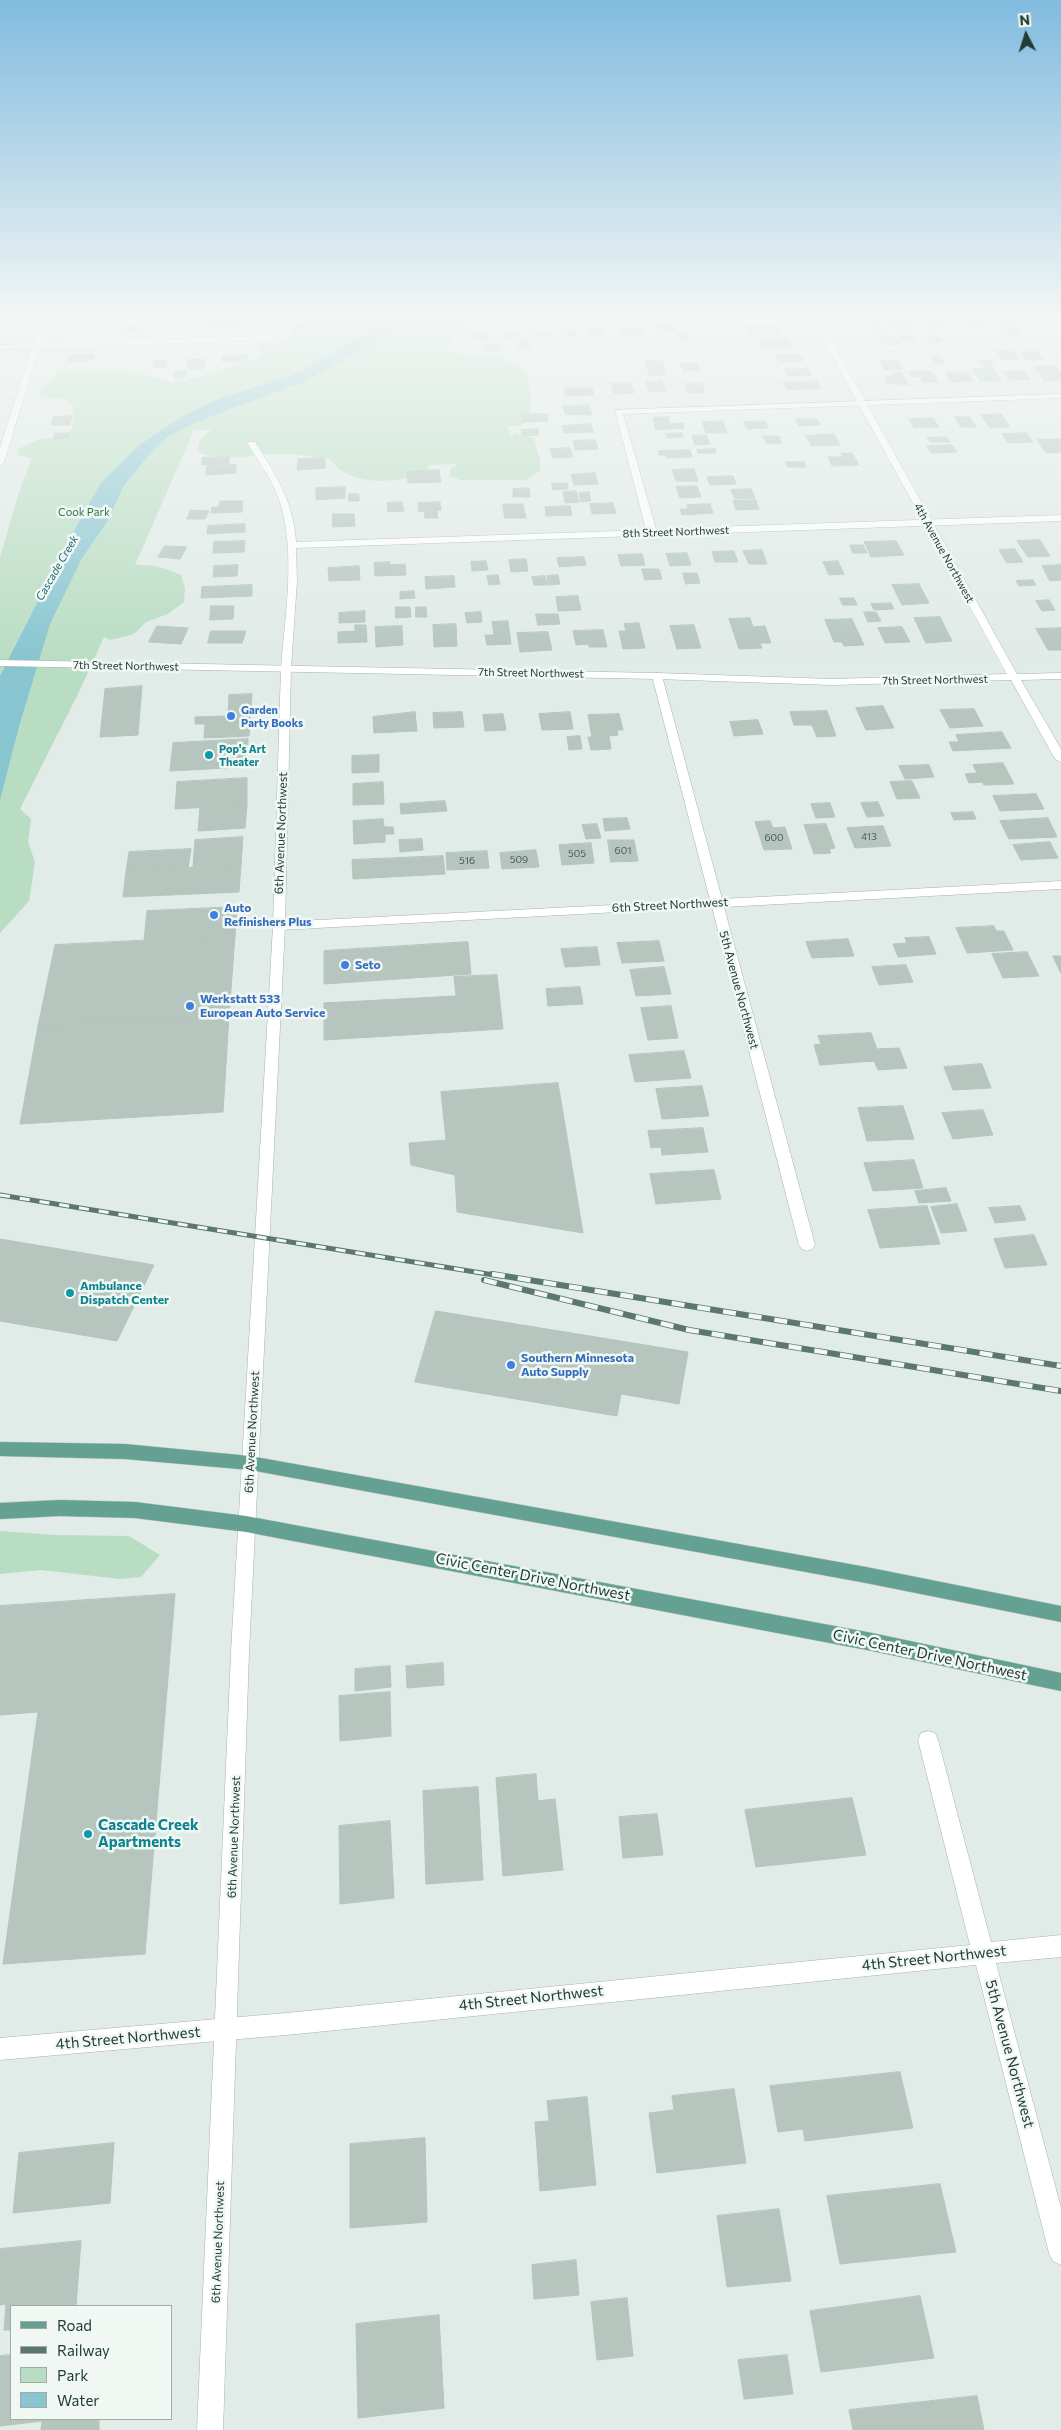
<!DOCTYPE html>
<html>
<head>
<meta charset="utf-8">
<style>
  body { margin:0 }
  #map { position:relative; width:1061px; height:2430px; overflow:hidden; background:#e1ebe7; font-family:Commissioner,sans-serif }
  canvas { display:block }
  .legend { position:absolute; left:10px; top:2305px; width:162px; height:115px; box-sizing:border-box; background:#f1f8f4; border:1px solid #9eada8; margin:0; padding:6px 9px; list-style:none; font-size:15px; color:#213c35 }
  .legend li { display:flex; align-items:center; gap:10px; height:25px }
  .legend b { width:25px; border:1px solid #9eada8 }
  .north { position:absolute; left:1001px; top:10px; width:50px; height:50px; -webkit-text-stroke:4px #f1f8f4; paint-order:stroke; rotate:355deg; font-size:14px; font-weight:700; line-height:20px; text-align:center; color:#213c35 }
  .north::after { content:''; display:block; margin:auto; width:18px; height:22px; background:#213c35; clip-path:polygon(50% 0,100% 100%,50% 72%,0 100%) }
</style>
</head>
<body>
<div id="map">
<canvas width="1061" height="2430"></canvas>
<ul class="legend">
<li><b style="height:6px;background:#65a192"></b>Road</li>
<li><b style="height:6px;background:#5b7770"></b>Railway</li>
<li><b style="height:14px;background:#b9ddc3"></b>Park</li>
<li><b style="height:14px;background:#88c5d1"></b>Water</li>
</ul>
<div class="north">N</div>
</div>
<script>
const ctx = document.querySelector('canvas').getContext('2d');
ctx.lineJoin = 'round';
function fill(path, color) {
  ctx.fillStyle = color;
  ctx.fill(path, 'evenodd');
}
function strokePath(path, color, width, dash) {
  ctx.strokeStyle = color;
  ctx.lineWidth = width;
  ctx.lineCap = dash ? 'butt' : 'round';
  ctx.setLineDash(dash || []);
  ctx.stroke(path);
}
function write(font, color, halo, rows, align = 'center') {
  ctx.font = font + ' Commissioner,sans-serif';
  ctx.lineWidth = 5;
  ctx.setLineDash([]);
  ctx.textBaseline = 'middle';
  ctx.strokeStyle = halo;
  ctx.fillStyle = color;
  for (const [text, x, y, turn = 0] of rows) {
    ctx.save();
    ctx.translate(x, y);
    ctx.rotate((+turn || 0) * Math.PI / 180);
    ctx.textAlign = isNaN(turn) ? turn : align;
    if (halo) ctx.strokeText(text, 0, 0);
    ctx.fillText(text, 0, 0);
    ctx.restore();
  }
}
const green = new Path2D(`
  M328 318H476L460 330 447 350 457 353 497 356 525 370C531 386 532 400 530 417L521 426H508L510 437 516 433 534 438 540 460V471L527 480H461L449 476 451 468 459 464 428 465 429 470C401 484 348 488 330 459 312 456 294 454 276 454 249 455 225 462 199 453 197 440 202 436 212 430H194L135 565C152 564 165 568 181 575L185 588 184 602 168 614 146 622 134 634 110 640 104 637 79 692 20 809 31 819 28 842 35 862 29 901 0 933V557L19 492 32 458 17 455 18 449 37 440 61 436 72 430C74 419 76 408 68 399H52L38 394 59 371H120L147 375 172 383 207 375 260 357V345L280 344 292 334V323L320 321Z
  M0 1531 55 1535 129 1536 160 1555 141 1577 120 1579 41 1570 0 1574Z`);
const water = new Path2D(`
  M392 318H419L307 380 194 423 169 436 154 449 124 485 107 522 82 558 50 624 20 723 0 800V676L67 544 100 484 138 446 183 416 221 398 287 377 309 367Z`);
const building = new Path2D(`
  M861 318H879L886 329 873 330 869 323H864Z
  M896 318H909L914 326 893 327 888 320H898Z
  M959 318H982L987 325 965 326Z
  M990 318H1014L1019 324 995 325Z
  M239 319V325L206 326V322L213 320Z
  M921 319H941L947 326 926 327Z
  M676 323 678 330 659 331 657 324Z
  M124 325H140L139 332 123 333Z
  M776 325 780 333 748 334 744 326Z
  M644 327 646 335 622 336 620 328Z
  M1014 327 1020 335 1005 336 999 328Z
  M604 328 607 336H591L588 329Z
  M560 329H575L577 336H562Z
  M530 330H551L553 336 531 337Z
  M488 331 490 339 472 340 470 332Z
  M503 331H520L521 337 504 338Z
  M677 334H688L690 340H679Z
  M897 335H911L915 341H901Z
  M927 335H939L944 342H931Z
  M894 336 900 345H883L878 337Z
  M787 338 791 346 761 348 758 341Z
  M518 341H529L530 347 519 348Z
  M485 344H498L500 351H486Z
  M996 350H1011L1018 359 1003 360Z
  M1036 351 1043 359 1026 360 1020 352Z
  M94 354V359H87L86 361 67 362 68 355Z
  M799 354 803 361 780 362 776 355Z
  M247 355V361L222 362 223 356Z
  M940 356 945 364H936L931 357Z
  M188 359H205L204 368 187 369Z
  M154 360H167L166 367H153Z
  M662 360 666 375H649L645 361Z
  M879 360H898L904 369 885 370Z
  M979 360H990L994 366H984Z
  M697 363 700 370 683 371 680 364Z
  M1055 366 1061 374V380L1045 381 1034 367Z
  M992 368 1001 381H981L972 369Z
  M785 369H808L812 375 787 376Z
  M186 370 185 378H174L175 371Z
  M931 371 938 382 923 383 919 377H912L909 372Z
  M1024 371 1030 379 1010 380 1004 372Z
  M893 372H901L909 385 887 383 886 376 895 375Z
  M946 373H968L974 381 951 382Z
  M662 381 666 391 649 392 646 382Z
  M817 381 821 388 787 390 783 383Z
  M631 383 634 393 614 394 611 384Z
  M702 383 705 393H688L685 384Z
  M564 388H592L594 395 566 396Z
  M589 405 592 415 565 414 563 406Z
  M522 414H547L548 421 524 422Z
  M1001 414 1010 427 990 428 981 415Z
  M72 416 70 425H51L54 417Z
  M668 417 670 424 683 423 684 428 656 430 653 418Z
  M955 417H970L976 427H961Z
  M933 418 939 427 914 428 909 419Z
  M796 419H817L820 425 799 426Z
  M723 421 727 433H706L702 422Z
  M765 421 768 428 747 429 744 422Z
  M591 424 593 432 564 433 562 426Z
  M538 429 539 435 523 436 521 430Z
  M55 433H69L68 438 54 439Z
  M682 433 683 437 667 438 665 434Z
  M1026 433 1033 442 1008 443 1002 434Z
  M834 434 840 445 812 446 806 436Z
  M706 435 710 444 695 445 692 436Z
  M763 436H779L782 443 767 444Z
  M947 437 950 442H930L927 438Z
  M1037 439H1061V452L1046 453Z
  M595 440 598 449 575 450 573 441Z
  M952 445 957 452 932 453 927 446Z
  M570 448 573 457 553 458 550 449Z
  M715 449 716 453H698L697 450Z
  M690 450 692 457 666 458V455H659L658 451Z
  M841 453H852L859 465 832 466 828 457H843Z
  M229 457V464L202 465V458Z
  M325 458V468L297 470 298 459Z
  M786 462H804L806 467H788Z
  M236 465V473L206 475 207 466Z
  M694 469 698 481H676L672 470Z
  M439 470 441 482 408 483 407 472Z
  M595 473 598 484 574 485 571 475Z
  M733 476 736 484 710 485 707 477Z
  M552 483H567L568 489 553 490Z
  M697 486 701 497 680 498 676 487Z
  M345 487V498L316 500V488Z
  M529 488 530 497H513V489Z
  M751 489 755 498 735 499 731 490Z
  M576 491 579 502 565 503 563 492Z
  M589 492 591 501 581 502 579 493Z
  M349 494H359V501H349Z
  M756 500 759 509 736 510 733 501Z
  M220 501H243L242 512 211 513 212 507H219Z
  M402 502 404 511 388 512 387 503Z
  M440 502 441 510 437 511 438 518H425L424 511 419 512 418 503Z
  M613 503 616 513 592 514 590 504Z
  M503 504H523L526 518H505Z
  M710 504 713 513 682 515 680 509H688L687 505Z
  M570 506 572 515 546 516 545 507Z
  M191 510 209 511 205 519H187Z
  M333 514H354L355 526 333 527Z
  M245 524V532L207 534 208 526Z
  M1040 540 1050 556 1028 557 1017 541Z
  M245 541 244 552 213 553 214 542Z
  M896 541 904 555 871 557 864 542Z
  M850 545H863L867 553H853Z
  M165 546 187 547 180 559 158 557Z
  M1015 549 1023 562 1007 563 999 550Z
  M762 550 767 564H749L743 551Z
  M734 551 738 562H715L712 552Z
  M687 553 691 565 670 566 666 554Z
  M642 554 645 565 621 566 618 555Z
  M584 557 586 565 559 567 557 558Z
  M526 559 528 571 511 572 509 560Z
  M486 561 488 570 472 571 471 562Z
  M838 561 844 574 829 575 823 562Z
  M390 562V565L405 564 406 575 375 576 374 563Z
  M238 565 237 576 213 577 214 566Z
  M1061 565V570L1045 571 1042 566Z
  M359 566 360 580 329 581 328 568Z
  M642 569H659L662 579 645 580Z
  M1045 571H1061V580L1050 581Z
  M683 573H697L700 583 686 584Z
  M498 575 500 584 489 585 487 576Z
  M558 575 560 584 548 585 547 576Z
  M454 576 455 587 426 589 425 577Z
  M545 576 547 585H534L532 577Z
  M1033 580 1036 585 1019 586 1016 581Z
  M919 584 929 603 902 605 892 585Z
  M252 585V596L201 598 202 587Z
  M414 591 415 598 400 599V592Z
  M578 596 581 610 558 611 556 597Z
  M840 598H854L857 605H843Z
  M1049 600 1055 610 1042 611 1036 601Z
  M891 603 894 609 874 610 871 604Z
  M211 606H234L233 619 210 620Z
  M396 607H410L411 617 396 618Z
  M416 607H426L427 617H416Z
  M365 611V622L339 623V613Z
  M481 612 482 622 467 623 465 613Z
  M864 612H876L881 621 868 622Z
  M536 614H558L560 624 538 625Z
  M940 617 952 641 926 643 914 618Z
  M750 618 753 627 765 626 771 643H760L762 648 739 649 729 619Z
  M852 619 864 645 844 646 842 642H834L825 620Z
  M508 621 511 644 487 645 485 635H494L492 622Z
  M639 623 645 648 623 649 619 631H626L624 624Z
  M456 624 457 646 434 647 433 625Z
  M355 625H366L367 642 338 643V632L355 631Z
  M694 625 701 648 677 649 670 626Z
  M157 626 188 628 181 644 149 642Z
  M402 626 403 645 376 647 375 627Z
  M902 627 910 642 885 643 878 628Z
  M1061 628V650H1048L1036 629Z
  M603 630 607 647H589V644L576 645 573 631Z
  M211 631H246L242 643H208Z
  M548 632 552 650 520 652 517 633Z
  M142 686 138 735 100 737 105 689Z
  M252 694 249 736 204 738 205 724H195V717L228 716 229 695Z
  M883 706 894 728 866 730 856 708Z
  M974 709 983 726 950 728 940 710Z
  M827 711 836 736 817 737 812 725H794L790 712Z
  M415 712 417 731 374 733 373 717Z
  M462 712 464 727 434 728 433 713Z
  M570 712 573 729 542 730 539 714Z
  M503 714 506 730 485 731 483 715Z
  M619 714 623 730H617L618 735 609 736 611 749 591 750 588 737H592L588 715Z
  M758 720 763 734 734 736 730 722Z
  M1002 732 1011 748 953 751 949 742H959L956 735Z
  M580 736 582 749 569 750 567 737Z
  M248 739 247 767 170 771 173 743Z
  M379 755V772L352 773V756Z
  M1003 763 1014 784 984 785 982 782 969 783 965 774 977 773 973 765Z
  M929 765 934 777 905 779 899 766Z
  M247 778V805L175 809 177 782Z
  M912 781 920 798 897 799 890 782Z
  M383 782 384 804 353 805V784Z
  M1036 794 1044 809 1000 811 993 796Z
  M445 801 447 811 401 814 400 804Z
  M878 802 884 816 867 817 861 803Z
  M830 803 835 817 816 818 811 804Z
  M247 805 245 828 198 831 200 807Z
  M973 812 976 819 954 820 951 813Z
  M627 818 630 829 605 831 603 819Z
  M1048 818 1057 837 1009 839 1000 821Z
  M383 819 384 827H393L394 834H385V842L354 844 353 821Z
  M770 821 773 828 785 827 792 849 764 850 755 822Z
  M597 824 601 838 586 839 582 825Z
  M826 824 835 848 829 849 831 853 814 854 804 825Z
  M883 826 891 846 855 848 847 828Z
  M243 837 241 865 193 867 195 840Z
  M422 839 423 850 400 852 399 840Z
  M608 840H634L638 861 611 862Z
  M1050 842 1058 858 1021 860 1013 845Z
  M591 843 594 863 562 865 559 845Z
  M191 849 188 868 126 871 129 852Z
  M536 850 539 867 502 869 500 853Z
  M487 851 489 868 447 870 446 853Z
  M443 856 445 874 353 879 352 860Z
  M241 865 239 892 123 897 126 871Z
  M237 907 235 936 144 941 147 911Z
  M994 926 996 931H1004L1013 950 967 953 956 928Z
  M235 936 229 1016 38 1026 55 945Z
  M929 937 936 954 898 957 893 944 907 943 905 938Z
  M848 939 854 956 812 958 806 942Z
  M659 941 664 961 622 963 617 943Z
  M468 942 471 974 324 984V951Z
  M597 947 600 965 565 967 561 949Z
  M1027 952 1039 976 1003 978 992 954Z
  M1053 956H1061V973Z
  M906 965 913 982 879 985 872 967Z
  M664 967 671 994 636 996 630 970Z
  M497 975 503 1029 324 1040V1003L456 996 454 977Z
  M580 987 583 1004 548 1006 546 989Z
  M671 1006 678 1038 648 1040 641 1008Z
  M229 1016 223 1112 20 1124 38 1026Z
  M871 1033 877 1049 899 1048 907 1068 878 1070 874 1061 820 1065 814 1045 821 1044 818 1036Z
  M684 1051 691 1078 635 1082 629 1055Z
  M982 1064 991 1088 953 1090 944 1067Z
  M558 1083 583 1233 457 1212 455 1175 411 1165 409 1143 446 1140 441 1092Z
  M702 1086 709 1116 662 1119 656 1089Z
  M903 1106 914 1139 867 1141 858 1108Z
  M983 1110 993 1135 953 1139 942 1113Z
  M703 1128 708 1152 662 1155 661 1147 651 1148 648 1131Z
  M914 1160 923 1188 873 1191 864 1163Z
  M714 1170 721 1199 656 1204 650 1174Z
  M946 1188 951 1201 919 1203 915 1191Z
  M957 1204 967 1231 941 1233 931 1207Z
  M927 1206 940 1244 880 1248 868 1210Z
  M1020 1206 1026 1220 995 1223 989 1208Z
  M1034 1235 1047 1265 1005 1268 994 1239Z
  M0 1239 154 1265 117 1341 0 1321Z
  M436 1311 688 1352 679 1404 621 1394 617 1416 415 1382Z
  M175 1594 145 1954 3 1964 38 1712 0 1715V1606Z
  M443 1663 444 1685 407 1688 406 1666Z
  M390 1666 391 1687 355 1691V1669Z
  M390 1692 391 1736 340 1741 339 1696Z
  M536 1774 538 1801 555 1799 563 1870 503 1876 496 1778Z
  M478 1787 483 1880 426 1884 423 1791Z
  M852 1798 866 1855 756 1867 745 1810Z
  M657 1814 663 1855 623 1858 619 1817Z
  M390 1821 394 1898 340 1904 339 1826Z
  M900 2072 913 2128 805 2141 803 2129 778 2132 770 2086Z
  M734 2089 746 2163 657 2173 649 2113 674 2110 672 2096Z
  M587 2097 596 2185 540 2191 535 2122 549 2121 547 2101Z
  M425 2138 427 2222 350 2228V2144Z
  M114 2143 110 2203 13 2213 19 2153Z
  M940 2184 956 2252 840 2264 827 2196Z
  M779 2209 791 2281 727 2287 717 2216Z
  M81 2241 76 2306H11V2330H4L6 2304 0 2305V2249Z
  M576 2260 579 2295 534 2299 532 2265Z
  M920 2296 934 2358 821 2372 810 2311Z
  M627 2298 633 2356 597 2360 591 2302Z
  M439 2315 444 2408 358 2418 356 2324Z
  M11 2355V2419H99V2430H41L42 2421 0 2426V2356Z
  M787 2355 793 2394 744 2399 738 2360Z
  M977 2396 984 2430H853L849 2410Z`);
const minor = new Path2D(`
  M41 318H49L41 343 264 336 265 318H273L272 338 268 340 39 348 4 462 0 465V448L32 348 0 349V345L33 344Z
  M1061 394V398L623 414 656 529 1061 515V521L296 548 297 581 291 668 286 671 281 668C285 616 297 547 278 497 271 478 258 461 248 444L249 442H255C276 474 294 503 296 542L646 530 615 410Z
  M657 673 662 676 722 899 1061 881V889L724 907 815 1245 812 1249 807 1251 802 1249 799 1245 712 907 279 930 273 926 279 922 710 900 652 676Z
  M928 1731 935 1733 938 1740 991 1942 1061 1935V1957L996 1963 1061 2208V2265L1053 2261 1049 2253 976 1965 297 2034 0 2060V2038L297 2012 970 1945 918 1740 921 1733Z`);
const tertiary = new Path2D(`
  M286 665 291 668 285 926 249 1652 223 2430H197L231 1652 273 926 281 668Z`);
const secondary = new Path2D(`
  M811 318H819L1017 674 1061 673V679L1021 680 1061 749V762L1055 759 1011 680 832 685 657 679 0 666V660L657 673 832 679 1007 674Z`);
const primary = new Path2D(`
  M0 1442 125 1444 250 1456 866 1567 1061 1606V1622L866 1583 250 1470 125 1459 0 1456Z
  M60 1500 135 1502 246 1516 872 1633 1061 1673V1691L872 1651 246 1532 135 1518 60 1516 0 1519V1503Z`);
const railFar1 = new Path2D(`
  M0 1195 500 1276`);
const rail = new Path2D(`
  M492 1274 1061 1366
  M484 1280 689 1330 1061 1391`);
const markers = [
  [231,716,5,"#3f7fe0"],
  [209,755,5,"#0f9aa8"],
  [214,915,5,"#3f7fe0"],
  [345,965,5,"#3f7fe0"],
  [190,1006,5,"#3f7fe0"],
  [70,1293,5,"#0f9aa8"],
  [511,1365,5,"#3f7fe0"],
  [88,1834,5,"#0f9aa8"]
];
const numberNames = [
  ["413",869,837],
  ["600",774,838],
  ["601",623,851],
  ["505",577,854],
  ["509",519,860],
  ["516",467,861]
];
const farParknames = [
  ["Cook Park",84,512]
];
const farStreetnames = [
  ["8th Street Northwest",676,532,-2],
  ["4th Avenue Northwest",944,553,61],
  ["7th Street Northwest",126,666,1],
  ["7th Street Northwest",531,673,1],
  ["7th Street Northwest",935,680,-1]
];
const farWaternames = [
  ["Cascade Creek",57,568,-60]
];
const farShopnames = [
  ["Garden",241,710],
  ["Party Books",241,723]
];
const farCulturenames = [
  ["Pop's Art",219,749],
  ["Theater",219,762]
];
const streetNames = [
  ["6th Avenue Northwest",281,833,-88],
  ["6th Street Northwest",670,905,-3],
  ["5th Avenue Northwest",739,990,75],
  ["6th Avenue Northwest",252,1432,-87],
  ["6th Avenue Northwest",234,1837,-88],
  ["6th Avenue Northwest",218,2242,-88]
];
const shopNames = [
  ["Auto",224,908],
  ["Refinishers Plus",224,922],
  ["Seto",355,965],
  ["Werkstatt 533",200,999],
  ["European Auto Service",200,1013],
  ["Southern Minnesota",521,1358],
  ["Auto Supply",521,1372]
];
const cultureNames = [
  ["Ambulance",80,1286],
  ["Dispatch Center",80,1300]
];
const nearStreetnames = [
  ["Civic Center Drive Northwest",533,1577,11],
  ["Civic Center Drive Northwest",930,1655,12],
  ["4th Street Northwest",934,1958,-6],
  ["4th Street Northwest",531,1998,-6],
  ["4th Street Northwest",128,2038,-5],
  ["5th Avenue Northwest",1010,2054,75]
];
const nearCulturenames = [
  ["Cascade Creek",98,1825],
  ["Apartments",98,1842]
];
fill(green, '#b9ddc3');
fill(water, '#88c5d1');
fill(building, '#b6c6bf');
strokePath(building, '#b3c5bd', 1);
strokePath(minor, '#a4b3ae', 1);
strokePath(tertiary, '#a4b3ae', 1);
strokePath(secondary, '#9fb7af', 1);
strokePath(primary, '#c1c8c6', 1);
fill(minor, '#fff');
fill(tertiary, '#fff');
fill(secondary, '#fff');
fill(primary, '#65a192');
strokePath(railFar1, '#5b7770', 5);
strokePath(rail, '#5b7770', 6);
strokePath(railFar1, '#f1f8f4', 3, [10]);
strokePath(rail, '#f1f8f4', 4.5, [13]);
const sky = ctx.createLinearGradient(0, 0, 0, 659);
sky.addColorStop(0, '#81bbdf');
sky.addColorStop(0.48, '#f2f6f4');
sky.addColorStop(1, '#f2f6f400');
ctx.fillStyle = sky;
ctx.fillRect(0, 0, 1061, 659);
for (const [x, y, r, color] of markers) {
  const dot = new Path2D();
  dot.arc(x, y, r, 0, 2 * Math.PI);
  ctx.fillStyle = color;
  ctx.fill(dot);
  strokePath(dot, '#f1f8f4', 2);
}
write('10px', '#465e58', null, numberNames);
write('11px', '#2c7247', '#f1f8f4', farParknames);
write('11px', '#213c35', '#f1f8f4', farStreetnames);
write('italic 11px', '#1c6877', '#f1f8f4', farWaternames);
write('bold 11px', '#366cbe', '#f1f8f4', farShopnames, 'left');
write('bold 11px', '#0d838f', '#f1f8f4', farCulturenames, 'left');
write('12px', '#213c35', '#f1f8f4', streetNames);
write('bold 12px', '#366cbe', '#f1f8f4', shopNames, 'left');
write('bold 12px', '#0d838f', '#f1f8f4', cultureNames, 'left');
write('15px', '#213c35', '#f1f8f4', nearStreetnames);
write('bold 15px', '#0d838f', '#f1f8f4', nearCulturenames, 'left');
</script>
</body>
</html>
